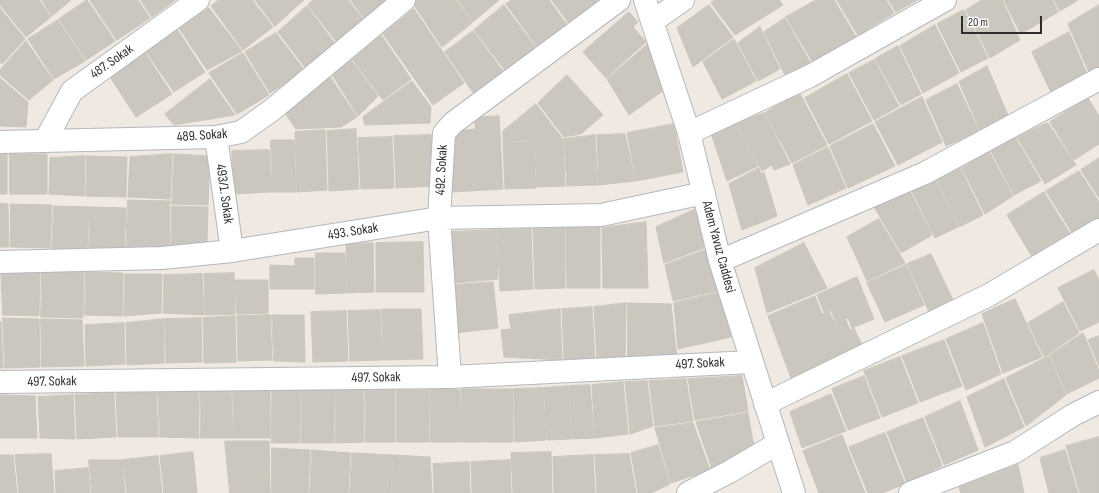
<!DOCTYPE html>
<html>
<head>
<meta charset="utf-8">
<style>
  body { margin:0 }
  #map { position:relative; width:1099px; height:493px; overflow:hidden; background:#efe9e1; font-family:"Sofia Sans Condensed",sans-serif }
  canvas { display:block }
  .scale { position:absolute; left:961px; top:16px; width:81px; height:18px; box-sizing:border-box; border:2px solid #2e2e2e; border-top:0; padding-left:5px; font-size:12px; line-height:14px; white-space:nowrap; color:#2e2e2e; -webkit-text-stroke:3px #fff; paint-order:stroke }
</style>
</head>
<body>
<div id="map">
<canvas width="1099" height="493"></canvas>
<div class="scale">20 m</div>
</div>
<script>
const ctx = document.querySelector('canvas').getContext('2d');
ctx.lineJoin = 'round';
function fill(path, color) {
  ctx.fillStyle = color;
  ctx.fill(path, 'evenodd');
}
function strokePath(path, color, width, dash) {
  ctx.strokeStyle = color;
  ctx.lineWidth = width;
  ctx.lineCap = dash ? 'butt' : 'round';
  ctx.setLineDash(dash || []);
  ctx.stroke(path);
}
function write(font, color, halo, rows, align = 'center') {
  ctx.font = font + ' "Sofia Sans Condensed",sans-serif';
  ctx.lineWidth = 4;
  ctx.setLineDash([]);
  ctx.textBaseline = 'middle';
  ctx.strokeStyle = halo;
  ctx.fillStyle = color;
  for (const [text, x, y, turn = 0] of rows) {
    ctx.save();
    ctx.translate(x, y);
    ctx.rotate((+turn || 0) * Math.PI / 180);
    ctx.textAlign = isNaN(turn) ? turn : align;
    if (halo) ctx.strokeText(text, 0, 0);
    ctx.fillText(text, 0, 0);
    ctx.restore();
  }
}
const building = new Path2D(`
  M0 0H39L51 17 26 37 0 5Z
  M42 0H71L52 16Z
  M87 0 115 41 86 60 59 19Z
  M90 0H138L150 18 117 40Z
  M141 0H175L152 17Z
  M219 0H252L273 27 243 50 211 6Z
  M255 0H304L275 26Z
  M313 0H348L366 23 338 44 308 5Z
  M351 0H389L367 22Z
  M415 0H456L472 23 442 47 412 2Z
  M458 0H499L473 22Z
  M511 0H549L567 25 537 47 506 4Z
  M552 0H597L598 2 569 23Z
  M715 0H779L783 5 735 35 711 3Z
  M816 0H834L856 37 812 61 786 17Z
  M837 0H886L894 13 858 35Z
  M889 0H917L896 12Z
  M982 0H1002L1020 40 990 58 966 10Z
  M1004 0H1052L1058 12 1021 34Z
  M1054 0H1078L1060 11Z
  M504 5 536 48 507 73 474 30Z
  M709 5 733 37 693 67 677 28Z
  M1099 5V72L1091 77 1068 24Z
  M307 6 336 45 307 70 278 32Z
  M0 8 25 39 2 64 0 62Z
  M209 8 242 51 207 70 179 28Z
  M414 9 464 83 433 105 383 34Z
  M964 10 988 58 961 72 937 24Z
  M629 12 638 22 633 27 646 42 606 78 583 52Z
  M785 18 810 62 785 75 764 32Z
  M58 20 85 61 54 79 28 39Z
  M935 25 959 73 923 93 900 46Z
  M760 27 780 69 758 81 738 43Z
  M177 29 205 72 174 92 145 50Z
  M473 31 506 75 476 97 445 52Z
  M1069 32 1089 78 1053 97 1032 52Z
  M276 33 305 71 270 93 245 52Z
  M381 35 411 79 383 100 352 59Z
  M734 39 756 81 722 99 703 62Z
  M26 41 53 80 29 100 0 75V70Z
  M648 44 664 90 629 115 607 79Z
  M898 46 921 94 901 105 875 59Z
  M144 51 172 94 136 117 108 74Z
  M243 53 269 95 237 114 209 73Z
  M351 60 378 96 358 116 331 73Z
  M874 60 899 106 874 120 849 73Z
  M987 66 1008 115 980 130 959 82Z
  M847 74 872 121 829 144 805 98Z
  M329 75 357 117 341 127 296 129 283 110Z
  M567 75 603 115 581 134 564 137 538 103Z
  M0 78 28 102 26 127 0 126Z
  M210 79 235 115 174 125 165 114Z
  M412 81 431 107 430 123 365 125 363 117Z
  M957 84 979 131 946 146 926 100Z
  M799 92 827 145 792 163 765 113Z
  M922 97 942 142 898 165 875 122Z
  M1088 98 1099 116V144L1074 160 1050 122Z
  M536 104 562 138 503 141V131Z
  M764 113 790 164 774 170 772 165 762 171 737 123Z
  M499 116 503 189 452 192 455 131 475 129V118Z
  M736 123 758 166 727 181 711 133Z
  M1048 123 1076 165 1045 184 1017 137Z
  M674 124 683 172 636 181 627 133Z
  M873 124 895 166 848 188 830 146Z
  M356 129 359 189 329 191 327 131Z
  M325 130 327 190 297 192 295 132Z
  M625 134 635 181 599 185 597 135Z
  M431 135 433 186 396 188 394 136Z
  M595 135 598 185 567 186 564 139Z
  M392 137 394 188 361 189 358 138Z
  M1015 137 1041 181 1014 195 991 151Z
  M563 139 565 186 537 187 534 140Z
  M271 140H294L296 192H272Z
  M533 141 536 188 505 189 503 142Z
  M828 147 846 188 808 205 793 165Z
  M269 150 271 192 233 194 232 151Z
  M989 151 1013 196 985 214 962 168Z
  M0 154H7V194H0Z
  M10 154H47V194H10Z
  M172 154 170 199 128 197 130 157Z
  M174 154 210 156 208 205 172 204Z
  M85 156 84 196 49 194 50 158Z
  M87 156 127 157 126 197 86 196Z
  M1099 158V198L1081 170Z
  M958 163 983 215 959 227 934 175Z
  M759 168 761 174 764 172 777 216 742 230 729 184Z
  M1079 171 1099 202V220L1074 236 1046 191Z
  M933 176 958 227 935 238 910 187Z
  M908 187 932 235 901 253 873 205Z
  M1044 192 1072 237 1034 260 1007 215Z
  M128 200 170 201 169 247 126 251Z
  M0 203 8 204 9 247H0Z
  M11 204 52 205 50 248 11 247Z
  M54 206 89 207 87 250 52 249Z
  M172 206 208 207 207 242 171 247Z
  M90 207 126 208 124 251 89 250Z
  M696 209 704 248 664 263 656 227Z
  M879 219 905 263 867 281 847 237Z
  M646 222 648 288H603L602 228Z
  M565 227V288L535 289 533 229Z
  M600 227V288H567L566 228Z
  M531 229 533 289 500 291 497 230Z
  M496 230 498 279 455 283 452 232Z
  M423 242 424 292H376V243Z
  M373 243 374 292 347 293 346 244Z
  M804 243 827 288 767 313 755 268Z
  M705 250 720 290 673 301 665 265Z
  M316 253H345L346 293 316 294Z
  M931 254 954 302 930 314 907 264Z
  M295 258H314V289H270V265L295 266Z
  M906 265 924 305 885 322 867 283Z
  M1 269 40 270 39 316 3 315Z
  M1094 270 1099 280V322L1080 331 1058 288Z
  M42 271 84 272 83 318 41 317Z
  M86 272 123 273 122 316 85 315Z
  M234 273 235 314 205 315 204 274Z
  M125 274H162L161 313 124 316Z
  M202 274 204 315 163 313 164 275Z
  M857 277 874 319 852 328 848 318 836 323 831 310 824 312 817 295Z
  M235 280H268V313L237 314Z
  M493 282 498 328 455 333V285Z
  M720 292 731 337 678 349 674 303Z
  M815 296 822 314 829 311 835 324 846 320 850 330 854 328 862 345 791 378 768 316Z
  M1015 299 1042 357 1003 373 982 314Z
  M1063 302 1079 333 1044 357 1028 323Z
  M626 303 625 360 597 361 594 307Z
  M628 303 671 304 677 358 628 360Z
  M592 307 595 361 564 360 562 309Z
  M382 309H421L423 359 383 360Z
  M560 309 562 360 504 357 501 330 511 329 509 315Z
  M380 310 382 360 350 361 348 311Z
  M346 311 348 361 313 362 311 312Z
  M270 315 272 360 238 361 237 316Z
  M272 315H304L305 362 274 361Z
  M235 316 236 362 204 363 203 318Z
  M3 318 39 319 40 367 5 368Z
  M201 318 202 362 166 363 165 319Z
  M41 319 82 320 84 366 42 367Z
  M164 319V363L127 365 126 323Z
  M0 322H1L3 368H0Z
  M124 323 125 364 86 366 85 325Z
  M983 323 1001 374 966 390 946 339Z
  M1083 333 1099 371V378L1067 394 1050 355Z
  M1099 336V366L1088 340Z
  M944 340 962 386 920 402 902 356Z
  M1049 356 1066 395 1026 426 1006 378Z
  M900 357 918 403 882 417 864 371Z
  M742 376 748 411 695 420 688 379Z
  M864 376 880 418 848 430 832 389Z
  M686 379 693 421 655 426 649 381Z
  M1004 379 1024 427 985 447 967 397Z
  M647 381 653 426 630 434 625 382Z
  M623 382 628 434 595 438 592 385Z
  M590 385 594 438 572 439 569 386Z
  M568 386 571 439 547 440 544 388Z
  M543 388 546 440 515 442 514 389Z
  M430 389 460 390 461 442H431Z
  M462 389H487V442H462Z
  M488 389H513V442H488Z
  M233 390 270 391V438H234Z
  M300 390V443H271L272 391Z
  M301 390H334V443H302Z
  M335 390H363L364 442 336 443Z
  M365 390H395V442H366Z
  M397 390H429V442H397Z
  M156 391 158 437H118L116 393Z
  M158 391H198L199 438 160 437Z
  M200 391H231L233 438H201Z
  M114 393 116 437 77 439 75 395Z
  M831 394 846 431 802 448 790 412Z
  M0 395 35 396 37 438H0Z
  M73 395 75 439 40 438 38 397Z
  M960 401 978 450 944 465 925 417Z
  M748 413 754 447 712 469 696 422Z
  M923 418 942 466 907 483 887 432Z
  M693 423 710 470 671 483 655 428Z
  M885 433 905 484 882 493H868L849 447Z
  M842 435 865 493H819L803 451Z
  M1099 437V493H1080L1066 446Z
  M225 441H269L270 493H230Z
  M658 445 670 484 651 493H638L631 453Z
  M272 448 310 450 308 493H272Z
  M312 450 350 453 348 493H310Z
  M1065 450 1078 493H1049L1040 458Z
  M193 452 197 493H164L160 456Z
  M551 452 552 493H513L511 453Z
  M352 453 392 455 390 493H350Z
  M51 454 54 493H19L15 455Z
  M629 454 636 493H597L595 455Z
  M0 455H13L17 493H0Z
  M393 455 430 457 432 493H391Z
  M593 455 595 493H554L553 457Z
  M158 456 162 493H127L123 460Z
  M89 460H122L125 493H92Z
  M510 460 511 493H472L471 462Z
  M469 462 470 493H434L433 464Z
  M1018 465 1024 493H961L959 487Z
  M88 468 90 493H56L55 471Z`);
const minor = new Path2D(`
  M645 0 689 133 720 261 794 493
  M653 21 683 0
  M689 133 810 76 945 0
  M216 137 232 251
  M45 141 72 91 198 0
  M0 142 216 137 241 132 272 110 404 0
  M720 261 925 173 1099 79
  M0 262 162 258 232 251 439 218 601 215 704 193
  M450 377 439 218 444 133 453 123 619 0
  M0 382 450 377 751 362
  M765 404 989 295 1099 230
  M688 493 729 472 777 444
  M910 493 1015 452 1073 415 1099 402`);
const streetNames = [
  ["487. Sokak",112,62,-35],
  ["489. Sokak",202,136,-4],
  ["492. Sokak",442,170,-87],
  ["493/1. Sokak",224,194,82],
  ["493. Sokak",353,232,-9],
  ["Adem Yavuz Caddesi",718,247,75],
  ["497. Sokak",700,364,-3],
  ["497. Sokak",376,378,-1],
  ["497. Sokak",52,382,-1]
];
fill(building, '#cbc7bf');
strokePath(building, '#cbc5ba', 1);
strokePath(minor, '#b4b7c1', 24);
strokePath(minor, '#fff', 22);
write('14px', '#2e2e2e', '#fff', streetNames);
</script>
</body>
</html>
